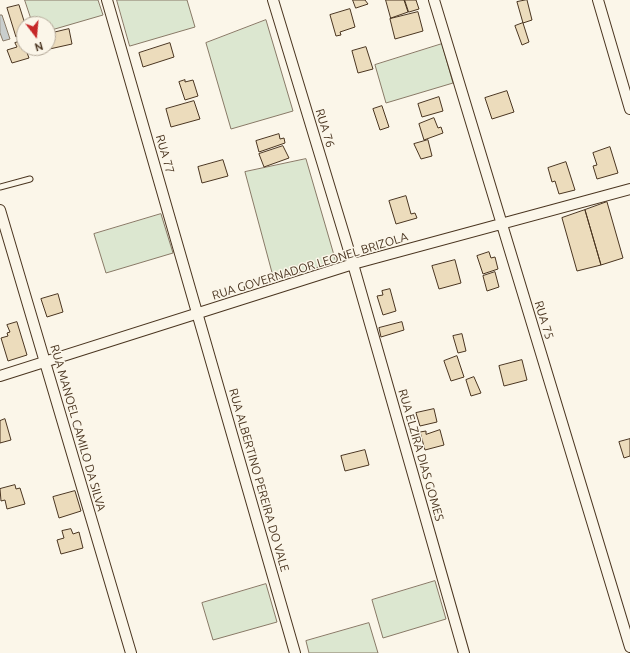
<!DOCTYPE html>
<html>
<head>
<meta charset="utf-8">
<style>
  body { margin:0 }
  #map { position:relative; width:630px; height:653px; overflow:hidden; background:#fbf6e9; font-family:Ubuntu,sans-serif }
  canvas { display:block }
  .north { position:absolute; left:16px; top:16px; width:40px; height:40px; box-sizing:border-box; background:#fbf6e9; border:1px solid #b4a999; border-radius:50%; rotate:164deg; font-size:11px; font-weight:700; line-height:16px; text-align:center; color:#4a3520 }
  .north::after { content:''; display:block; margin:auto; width:14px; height:18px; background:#c62828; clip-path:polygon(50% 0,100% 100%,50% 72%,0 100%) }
</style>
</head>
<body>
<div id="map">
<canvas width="630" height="653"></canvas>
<div class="north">N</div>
</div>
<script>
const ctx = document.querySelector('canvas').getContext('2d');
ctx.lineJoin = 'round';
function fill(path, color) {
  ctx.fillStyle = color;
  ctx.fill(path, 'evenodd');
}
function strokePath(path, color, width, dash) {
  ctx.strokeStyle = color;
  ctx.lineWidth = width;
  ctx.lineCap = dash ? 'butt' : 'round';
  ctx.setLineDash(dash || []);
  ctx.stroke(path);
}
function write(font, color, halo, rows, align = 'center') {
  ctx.font = font + ' Ubuntu,sans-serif';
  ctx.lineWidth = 3;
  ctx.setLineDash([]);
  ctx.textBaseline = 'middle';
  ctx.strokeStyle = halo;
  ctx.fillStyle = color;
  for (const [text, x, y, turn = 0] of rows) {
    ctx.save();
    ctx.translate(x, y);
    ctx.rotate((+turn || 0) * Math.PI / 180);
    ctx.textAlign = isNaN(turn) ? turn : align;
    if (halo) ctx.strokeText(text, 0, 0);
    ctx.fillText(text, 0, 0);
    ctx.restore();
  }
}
const green = new Path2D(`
  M25 0H98L103 15 48 31V24H33Z
  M117 0H187L195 27 130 46Z
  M266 20 293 111 231 129 206 43Z
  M442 44 453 83 386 103 375 65Z
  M306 159 336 262 274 280 245 172Z
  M161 214 173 253 106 273 94 234Z
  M435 581 446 619 383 638 372 600Z
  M266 584 277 622 213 640 202 603Z
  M369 623 378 653H309L306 641Z`);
const water = new Path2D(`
  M0 15H2L10 39 3 41 0 33Z`);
const building = new Path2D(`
  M353 0H365L368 4 356 8Z
  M386 0H404L408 12 391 18Z
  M405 0H416L419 9 409 12Z
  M527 0 532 20 523 23 517 2Z
  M19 5 25 24 24 34 16 37 7 8Z
  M350 9 355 27 340 32 341 35 336 36 330 15Z
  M418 12 423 31 395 39 390 19Z
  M523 23 529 42 522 45 515 26Z
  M69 29 72 44 45 50V48H48V34Z
  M24 40V48H31L26 50 29 58 12 63 7 50 17 47 15 43Z
  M170 43 174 57 143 67 139 53Z
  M366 47 373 69 358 73 352 51Z
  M185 80V82L193 80 198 96 185 100 179 82Z
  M507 91 514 112 492 119 485 98Z
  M439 97 443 111 422 117 418 104Z
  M194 101 200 119 171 127 166 109Z
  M382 106 389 127 380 130 373 109Z
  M434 118 438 128 441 127 443 133 424 140 419 124Z
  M279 134 280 139 284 138 285 143 259 152 256 141Z
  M428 140 432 156 421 159 414 144Z
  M283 146 289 158 264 167 259 154Z
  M610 147 618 173 597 179 593 166 597 165 593 153Z
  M223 160 228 176 202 183 198 167Z
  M566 162 575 190 559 194 555 181 552 182 548 168Z
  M406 196 411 214 415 213 417 218 396 224 389 201Z
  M607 202 623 258 601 265 585 210Z
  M585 210 601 265 577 271 562 218Z
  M489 252 491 258 495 257 498 269 483 274 477 256Z
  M455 260 461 283 439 289 432 266Z
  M495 272 499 287 487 291 483 276Z
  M390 289 396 311 383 315 377 296 383 295 382 291Z
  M58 294 63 312 47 317 41 299Z
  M17 322 27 355 8 361 1 338 8 336 7 333 10 332 7 325Z
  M402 322 404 330 381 337 379 328Z
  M462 334 466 351 458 353 453 336Z
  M457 356 464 377 451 381 444 361Z
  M522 360 527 380 504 386 499 366Z
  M474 377 481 393 471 396 466 380Z
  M434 409 437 422 420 426 416 413Z
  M5 419 11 440 0 443V421Z
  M440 430 444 445 425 450 420 432 426 431V434Z
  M630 439V456L624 458 619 442Z
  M365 450 369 465 345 471 341 456Z
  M15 485 16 489 20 488 25 504 7 509 5 500 1 501 0 489Z
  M75 491 81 511 59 518 53 497Z
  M71 529 73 534 79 532 83 548 61 554 57 540 64 538 62 531Z`);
const lane = new Path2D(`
  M0 187 30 179`);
const street = new Path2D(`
  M107 0 295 653
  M273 0 353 264 464 653
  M434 0 630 647
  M598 0 630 109
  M0 210 131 653
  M0 376 353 264 630 189`);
const streetNames = [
  ["RUA 76",325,128,73],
  ["RUA 77",165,154,74],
  ["RUA GOVERNADOR LEONEL BRIZOLA",310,266,-17],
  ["RUA 75",544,320,73],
  ["RUA MANOEL CAMILO DA SILVA",78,428,74],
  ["RUA ELZIRA DIAS GOMES",421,455,74],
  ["RUA ALBERTINO PEREIRA DO VALE",259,480,74]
];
fill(green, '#dce7d0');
strokePath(green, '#887966', 1);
fill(water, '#c9cecd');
strokePath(water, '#887966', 1);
fill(building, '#ecdcbc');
strokePath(building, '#4a3520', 1);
strokePath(lane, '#4a3520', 7);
strokePath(street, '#4a3520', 12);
strokePath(lane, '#fbf6e9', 5);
strokePath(street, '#fbf6e9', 10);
write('12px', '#4a3520', '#fbf6e9', streetNames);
</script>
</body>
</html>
